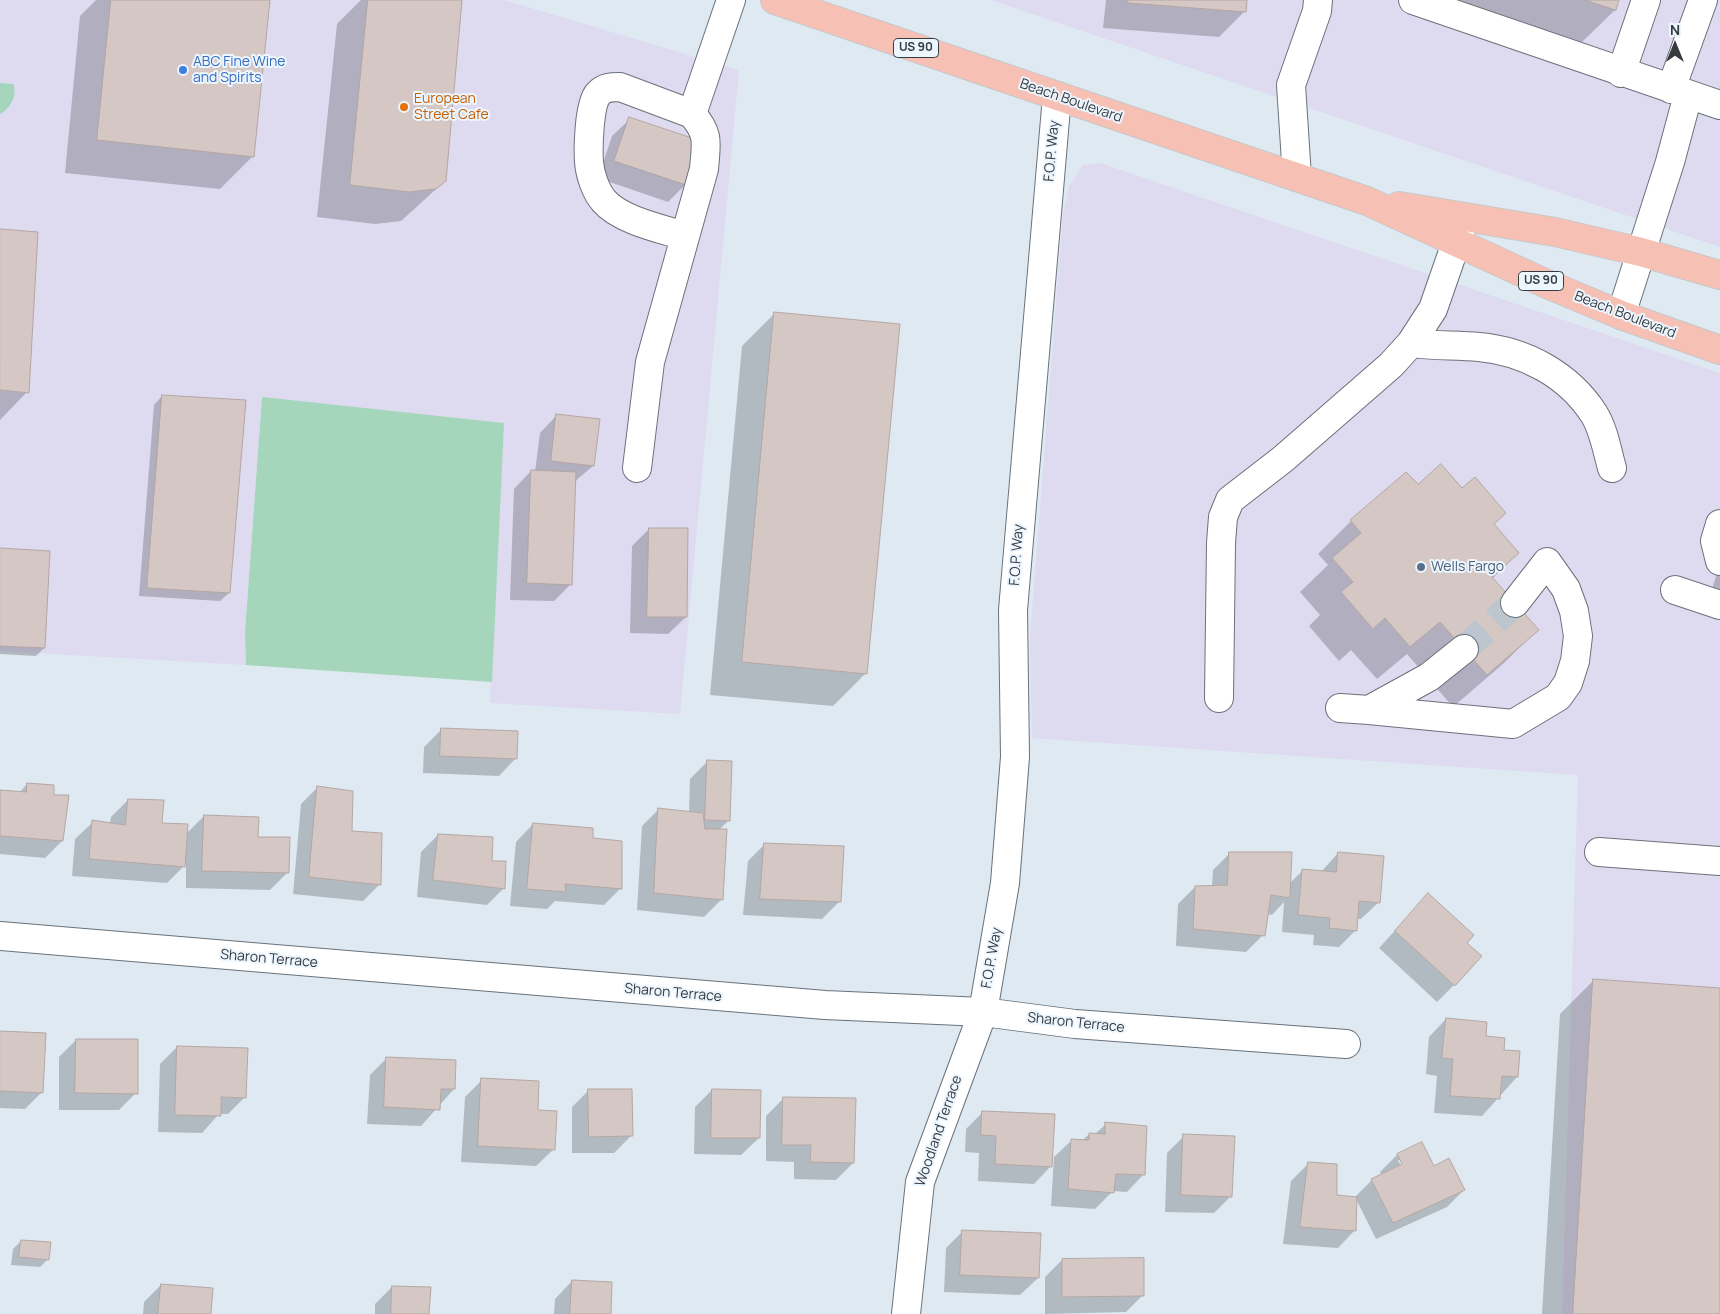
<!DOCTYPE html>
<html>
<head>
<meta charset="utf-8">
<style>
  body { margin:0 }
  #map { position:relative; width:1720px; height:1314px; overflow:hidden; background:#dfe9f2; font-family:Manrope,sans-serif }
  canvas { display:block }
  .north { position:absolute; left:1650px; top:20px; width:50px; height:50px; -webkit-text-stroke:4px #ecf6ff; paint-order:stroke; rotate:0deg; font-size:14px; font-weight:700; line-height:20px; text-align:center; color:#373a3e }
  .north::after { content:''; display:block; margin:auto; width:18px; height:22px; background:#373a3e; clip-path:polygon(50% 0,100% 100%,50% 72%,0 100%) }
</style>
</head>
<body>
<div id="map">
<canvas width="1720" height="1314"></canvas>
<div class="north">N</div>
</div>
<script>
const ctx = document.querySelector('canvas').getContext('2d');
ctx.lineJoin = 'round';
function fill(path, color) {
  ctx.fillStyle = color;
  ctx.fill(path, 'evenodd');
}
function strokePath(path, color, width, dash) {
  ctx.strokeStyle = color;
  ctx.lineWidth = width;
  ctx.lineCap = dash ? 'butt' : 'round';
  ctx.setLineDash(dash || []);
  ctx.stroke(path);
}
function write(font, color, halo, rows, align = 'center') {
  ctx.font = font + ' Manrope,sans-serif';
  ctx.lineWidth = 4;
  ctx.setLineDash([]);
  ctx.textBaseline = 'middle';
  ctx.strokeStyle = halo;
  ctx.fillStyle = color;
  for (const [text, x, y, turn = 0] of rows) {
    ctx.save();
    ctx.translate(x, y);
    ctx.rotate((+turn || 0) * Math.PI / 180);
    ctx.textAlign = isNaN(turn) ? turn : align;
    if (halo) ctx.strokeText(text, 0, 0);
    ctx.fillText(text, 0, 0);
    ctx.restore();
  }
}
const commercial = new Path2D(`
  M0 0H504L739 70 680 714 490 703 503 423 262 398 245 632 246 665 0 651Z
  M991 0H1720V247L1253 89Z
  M1100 163 1720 373V1314H1562L1578 775 1032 738 1030 636 1063 214 1069 186 1083 165Z`);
const green = new Path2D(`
  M0 83 13 84C18 95 10 109 0 114Z
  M262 397 504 423 492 682 246 665 245 632Z`);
const shadow = new Path2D(`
  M96 0H268L253 156 220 189 65 173 80 16Z
  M361 0H461L445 181 401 221 375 224 317 217 337 24Z
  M1106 0H1245V11L1219 37 1103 28Z
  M1455 0H1618L1615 10 1582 42Z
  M630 119 699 142 685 185 668 202 598 178 612 136Z
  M0 230 27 392 0 420Z
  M775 313 866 673 833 706 710 695 742 346Z
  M162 396 229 593 220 601 139 596 154 405Z
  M557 415 593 466 574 482 571 584 554 601 510 600 514 489 531 471 535 472 540 433Z
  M1417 486 1493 525 1518 553 1492 579 1537 630 1504 663 1453 707 1407 654 1377 679 1351 650 1339 661 1309 626 1320 615 1300 592 1328 565 1318 554 1351 521Z
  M649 529 686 617 668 634 630 633 632 546Z
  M0 549 44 648 36 656 0 654Z
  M1720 564V592L1712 589Z
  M442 729 516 758 499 776 423 773 424 747Z
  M708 761 729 820 719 830 721 900 704 917 637 910 642 826 659 809 689 812 690 779Z
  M27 784 53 796 62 841 45 858 0 854V791L19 793Z
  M318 787 380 884 363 901 293 894 301 804Z
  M128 800 161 824 186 834 204 816 257 838 287 873 270 890 186 888V864L167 883 72 876 75 839 93 822 110 824 111 817Z
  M533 824 592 839 621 888 604 905 555 901 547 909 510 906 516 842Z
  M438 835 491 862 504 888 487 905 417 897 421 852Z
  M765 844 839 902 822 919 743 915 748 861Z
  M1230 853 1289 884 1302 871 1321 872 1338 853 1379 902 1361 919H1357L1356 930 1339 947 1313 945 1314 935 1282 932 1284 902 1272 915 1267 914 1263 935 1246 952 1176 946 1178 904 1195 887H1212L1213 870Z
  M1412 912 1465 943 1454 985 1437 1002 1379 948Z
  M1593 981 1720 990V1314H1542L1560 1014Z
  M1446 1019 1485 1038 1503 1051 1517 1077 1482 1116 1434 1113 1437 1076 1426 1074 1429 1037Z
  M0 1033 42 1092 25 1109 0 1108Z
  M76 1040 136 1093 119 1110H59V1057Z
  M177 1047 245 1097 228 1114H219L202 1133 158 1132 160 1064Z
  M387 1058 454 1089 421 1126 367 1124 370 1075Z
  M482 1080 537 1111 554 1149 536 1166 461 1162 465 1097Z
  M589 1090 631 1136 614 1153H572V1107Z
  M712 1090 759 1138 741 1155 694 1154 695 1107Z
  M784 1098 853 1163 836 1180 794 1179V1162L766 1161V1116Z
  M983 1112 1051 1166 1034 1184 978 1181 979 1153 965 1152 966 1129Z
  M1106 1124 1144 1174 1127 1192 1113 1191 1095 1209 1051 1206 1054 1157 1072 1140 1082 1141 1089 1134H1095Z
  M1184 1136 1231 1196 1214 1213 1165 1212 1167 1153Z
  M1421 1143 1434 1167 1464 1190 1447 1207 1376 1239 1356 1199 1355 1230 1338 1248 1283 1244 1291 1181 1308 1164 1336 1196 1354 1198 1372 1180 1382 1175 1380 1172 1397 1155ZM1398 1160H1401L1406 1169 1403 1170Z
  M963 1231 1038 1278 1020 1295 944 1292 946 1248Z
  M21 1241 48 1259 40 1267 11 1265 13 1249Z
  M1062 1260 1143 1295 1126 1312 1045 1314V1277Z
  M572 1281 610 1314H554L555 1299Z
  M161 1285 210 1314H143L144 1302Z
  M392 1287 428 1314H375V1304Z`);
const building = new Path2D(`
  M111 0H270L254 157 97 140Z
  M368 0H462L446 181 436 189 409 192 350 185Z
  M1128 0H1247L1246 12 1128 3Z
  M1585 0H1619L1616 10Z
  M629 117 701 141 686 185 614 161Z
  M0 229 38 232 29 393 0 390Z
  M774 312 900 324 867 674 742 662Z
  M162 395 246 400 230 593 147 588Z
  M556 414 600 419 594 466 551 461Z
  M1441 464 1462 488 1475 477 1506 513 1494 524 1519 553 1492 577 1539 630 1487 675 1440 622 1410 647 1385 618 1373 629 1341 592 1353 582 1332 558 1361 533 1350 520 1406 472 1418 484Z
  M531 470 576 472 572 585 527 583Z
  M649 528H688L687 617H647Z
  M0 548 50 551 45 648 0 646Z
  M441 728 518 731 517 759 440 756Z
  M707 760 732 761 730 821 705 820Z
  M27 783 54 785V795H69L63 841 0 836V790L26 792Z
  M317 786 353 791 352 831 382 833 381 885 309 877Z
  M128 799 164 800 162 823 188 824 185 867 89 859 92 820 125 825Z
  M658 808 703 813 705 829H727L723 900 654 893Z
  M204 815 259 817 258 837H290L289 873 202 871Z
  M533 823 593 828V838L622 841V889L565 884 566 892 527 889Z
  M438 834 493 837 492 861H506L505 889 433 880Z
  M764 843 844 846 841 902 760 899Z
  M1229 852H1292L1290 898 1271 895 1265 936 1193 929 1195 886 1227 885Z
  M1338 852 1384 856 1380 903 1359 901 1357 931 1329 928 1330 918 1298 915 1302 869 1336 872Z
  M1428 893 1474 935 1467 943 1482 956 1455 986 1395 931Z
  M1593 979 1720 988V1314H1573Z
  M1446 1018 1487 1022 1486 1036 1505 1038 1504 1050 1520 1051 1518 1077 1502 1076 1500 1099 1450 1096 1453 1059 1442 1058Z
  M0 1031 46 1033 43 1093 0 1091Z
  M76 1039H138V1094L75 1093Z
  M177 1046 248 1048 246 1098 221 1097V1116L175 1115Z
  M386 1057 456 1060 455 1089H441L440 1110 384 1107Z
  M481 1078 539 1081 538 1110 557 1111 555 1150 478 1146Z
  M588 1089H632L633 1136 589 1137Z
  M712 1089 761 1090 760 1138H711Z
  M783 1097 856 1098 854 1163 810 1162 811 1145H782Z
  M982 1111 1055 1114 1052 1167 995 1164 996 1136 981 1135Z
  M1105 1122 1147 1126 1145 1175 1116 1174 1114 1193 1068 1189 1071 1139 1089 1140V1133L1105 1134Z
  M1183 1134 1235 1136 1232 1197 1181 1195Z
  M1422 1142 1434 1166 1449 1158 1465 1190 1393 1223 1371 1179 1402 1164 1397 1154Z
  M1308 1162 1337 1164V1195L1357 1197 1356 1231 1300 1227Z
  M962 1230 1041 1233 1039 1278 960 1275Z
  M21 1240 51 1242 49 1260 19 1257Z
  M1144 1258V1296L1062 1297V1259Z
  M572 1280 612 1282 611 1314H570Z
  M161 1284 213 1288 211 1314H158Z
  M392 1286 431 1287 429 1314H391Z`);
const minorTunnel = new Path2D(`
  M1464 649 1515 603`);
const minor = new Path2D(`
  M1413 0 1720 105
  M1621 73 1646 0
  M1671 89 1703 0
  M1297 177 1291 85 1317 11 1318 0
  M685 236C662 229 620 220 604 201 596 192 590 175 589 162 588 147 589 105 598 94 604 87 612 87 620 87L692 114
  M1621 315 1670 162 1688 95
  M1411 343C1434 346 1456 345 1479 347 1525 351 1569 375 1594 414 1604 430 1607 451 1612 468
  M637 468 650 362 704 169C706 143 710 135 692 114L731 0
  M1720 524 1715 541 1720 561
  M1675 590 1720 605
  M1219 698 1221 543 1223 517 1230 500 1283 459 1391 365 1411 343 1433 309 1464 220
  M1340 708 1369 710 1429 677 1464 649
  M1369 710 1513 724 1558 697 1568 683 1575 661 1578 636 1574 611 1566 589 1547 562 1515 603
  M1599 852 1720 861
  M0 936 825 1005 983 1012 1075 1024 1346 1044
  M906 1314 920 1182 983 1012 1005 883 1015 757 1013 610 1057 96`);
const highway = new Path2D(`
  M775 0 1367 201 1547 284 1621 315 1720 350
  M1399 206 1555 232 1641 252 1720 275`);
const markers = [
  [183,70,5,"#3f7fe0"],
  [404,107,5,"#e8710a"],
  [1421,567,5,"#5c6f8a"]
];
const shields = [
  [916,48,45],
  [1541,281,45]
];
const shieldNames = [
  ["US 90",916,48],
  ["US 90",1541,281]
];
const shopNames = [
  ["ABC Fine Wine",193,62],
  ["and Spirits",193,78]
];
const foodNames = [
  ["European",414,99],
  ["Street Cafe",414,115]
];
const streetNames = [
  ["Beach Boulevard",1071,101,19],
  ["F.O.P. Way",1052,151,-85],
  ["Beach Boulevard",1625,315,21],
  ["F.O.P. Way",1017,555,-86],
  ["F.O.P. Way",992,958,-80],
  ["Sharon Terrace",269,959,5],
  ["Sharon Terrace",673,993,5],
  ["Sharon Terrace",1076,1023,6],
  ["Woodland Terrace",939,1131,-71]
];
const serviceNames = [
  ["Wells Fargo",1431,567]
];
fill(commercial, '#dedaf0');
fill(green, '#a5d6bc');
fill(shadow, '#0003');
fill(building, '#d5c7c3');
strokePath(building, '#b4a7a3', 1);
strokePath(minorTunnel, '#bdc6ce', 28, [28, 14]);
strokePath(minor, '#69727a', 30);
strokePath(highway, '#c7c8c9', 30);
strokePath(minor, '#fff', 28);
strokePath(highway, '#f7c0b4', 28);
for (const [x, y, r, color] of markers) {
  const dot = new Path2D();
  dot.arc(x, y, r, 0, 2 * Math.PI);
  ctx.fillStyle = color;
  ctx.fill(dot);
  strokePath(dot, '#ecf6ff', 2);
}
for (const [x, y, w] of shields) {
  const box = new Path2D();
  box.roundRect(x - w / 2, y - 9.5, w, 19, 4);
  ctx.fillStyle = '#ecf6ff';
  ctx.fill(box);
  strokePath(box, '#373a3e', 1);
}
write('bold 12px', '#373a3e', null, shieldNames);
write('14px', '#366cbe', '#ecf6ff', shopNames, 'left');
write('14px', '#c56008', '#ecf6ff', foodNames, 'left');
write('14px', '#373a3e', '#ecf6ff', streetNames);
write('14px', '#4e5e75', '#ecf6ff', serviceNames, 'left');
</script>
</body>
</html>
